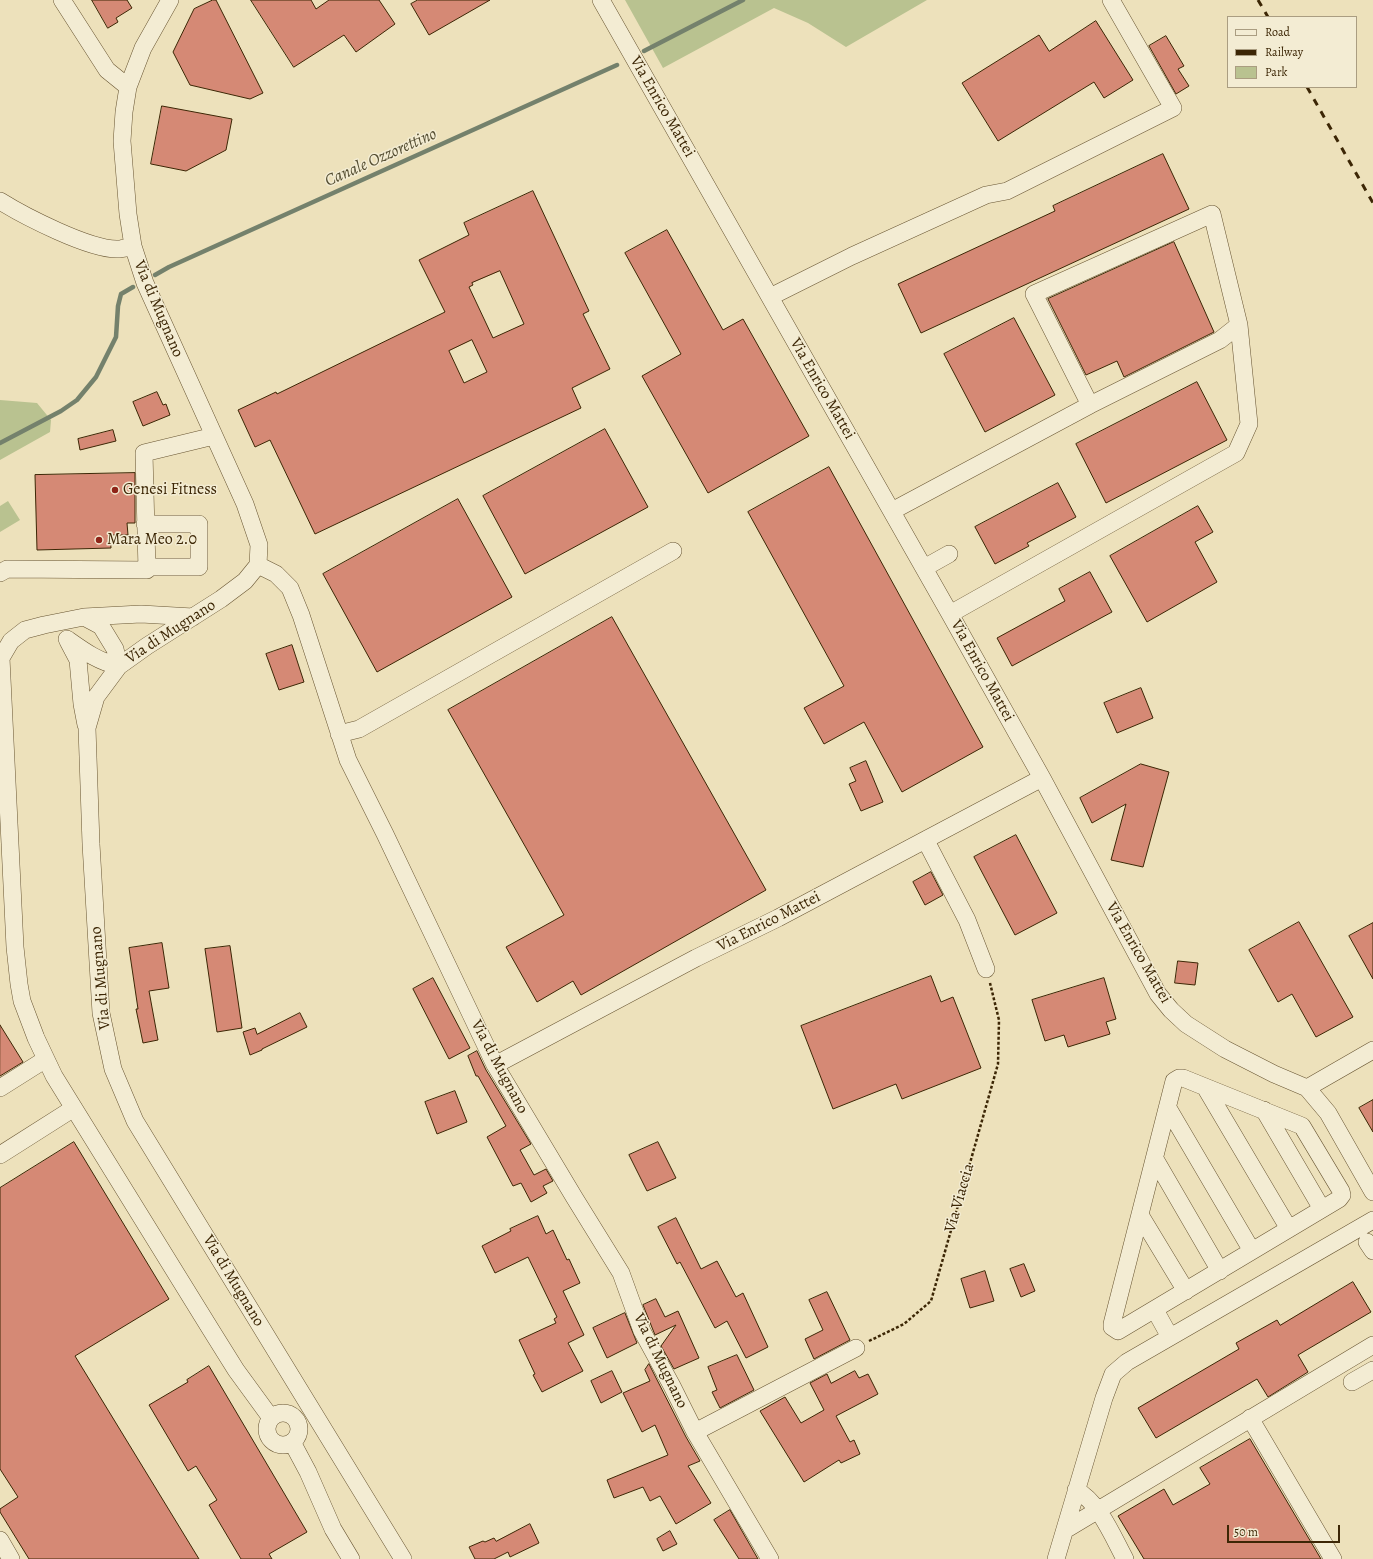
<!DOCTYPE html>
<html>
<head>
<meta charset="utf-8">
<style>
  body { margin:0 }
  #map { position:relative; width:1373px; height:1559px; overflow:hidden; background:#ede1bb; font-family:Alegreya,serif }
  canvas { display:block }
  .legend { position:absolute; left:1227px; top:16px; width:130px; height:72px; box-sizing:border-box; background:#f3ecd3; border:1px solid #aa9d81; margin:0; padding:5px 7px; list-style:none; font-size:12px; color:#3c2605 }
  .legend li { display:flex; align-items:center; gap:8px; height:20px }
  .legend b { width:20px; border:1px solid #aa9d81 }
  .scale { position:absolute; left:1227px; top:1525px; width:113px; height:18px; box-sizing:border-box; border:2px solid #3c2605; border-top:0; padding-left:5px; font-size:12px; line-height:14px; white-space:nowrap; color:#3c2605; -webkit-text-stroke:3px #f3ecd3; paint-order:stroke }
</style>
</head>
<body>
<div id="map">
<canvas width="1373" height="1559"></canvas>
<ul class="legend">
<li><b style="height:5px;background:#f3ecd3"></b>Road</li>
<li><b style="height:5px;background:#3c2605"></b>Railway</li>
<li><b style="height:11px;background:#b9c290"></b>Park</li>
</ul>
<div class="scale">50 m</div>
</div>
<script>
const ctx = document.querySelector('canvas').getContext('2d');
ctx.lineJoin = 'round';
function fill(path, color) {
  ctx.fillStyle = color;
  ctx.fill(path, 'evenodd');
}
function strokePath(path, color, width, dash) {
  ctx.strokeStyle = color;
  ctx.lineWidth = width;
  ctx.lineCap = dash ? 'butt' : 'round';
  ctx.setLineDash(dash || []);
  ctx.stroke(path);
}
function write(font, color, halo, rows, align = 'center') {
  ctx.font = font + ' Alegreya,serif';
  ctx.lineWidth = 3;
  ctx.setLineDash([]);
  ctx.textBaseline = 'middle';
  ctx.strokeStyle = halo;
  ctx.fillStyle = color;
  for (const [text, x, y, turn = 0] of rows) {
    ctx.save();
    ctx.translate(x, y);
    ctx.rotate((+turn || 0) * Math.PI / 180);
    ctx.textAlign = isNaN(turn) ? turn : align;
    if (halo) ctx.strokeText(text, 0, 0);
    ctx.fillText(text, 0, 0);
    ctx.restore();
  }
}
const green = new Path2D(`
  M625 0H927L846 47 808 23 774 8 663 68Z
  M0 400 37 403 51 420 50 432 0 460Z
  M8 501 20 520 0 532V506Z`);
const stream = new Path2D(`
  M644 51 743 0
  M155 275 169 267 617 65
  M0 443 61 411 77 400 96 377 116 337 118 306 121 294 133 287`);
const building = new Path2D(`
  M92 0H127L132 8 116 18 118 22 108 28Z
  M213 0H216L263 93 250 99 190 85 173 52 194 9Z
  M251 0H311L316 9 329 0H379L395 24 356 52 344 35 294 67Z
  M418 0H490L429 35 411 4Z
  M1096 21 1133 80 1104 98 1094 82 998 141 962 83 1039 35 1049 51Z
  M1166 36 1184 66 1178 69 1189 86 1176 94 1149 46Z
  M162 106 232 119 226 150 186 171 151 164Z
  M1163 154 1189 209 921 333 898 284 1055 211 1053 206Z
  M533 191 589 311 583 314 610 369 572 388 581 408 315 534 270 440 255 447 238 410 276 392 277 394 445 312 419 260 469 235 464 223ZM500 271 524 324 493 338 469 287 473 285 472 283ZM472 340 487 372 464 383 449 351Z
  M667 230 723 330 743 319 809 436 708 493 642 376 681 354 625 253Z
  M1174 242 1214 332 1124 377 1117 361 1086 375 1048 299Z
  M1014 318 1055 395 985 432 944 354Z
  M1197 382 1227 440 1106 503 1076 444Z
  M157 392 163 405 166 404 170 415 143 426 133 402Z
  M605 429 648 507 525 574 483 496Z
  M113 430 116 441 80 450 78 439Z
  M829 467 983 747 902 792 864 722 824 744 804 708 844 686 748 512Z
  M135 473V523H127L128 535H110L111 548 37 550 35 475Z
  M1058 483 1076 517 1027 543 1029 546 995 564 975 527Z
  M458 499 512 597 377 672 323 574Z
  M1198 506 1213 532 1195 542 1217 582 1147 622 1110 556Z
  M1090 572 1112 612 1012 666 997 638 1065 601 1059 589Z
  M612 617 766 890 581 995 573 981 537 1002 506 947 564 915 448 710Z
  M292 645 304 682 279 690 266 654Z
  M1141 688 1153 718 1117 733 1104 703Z
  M866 761 883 802 861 811 849 784 856 781 850 768Z
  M1141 764 1169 772 1143 867 1111 860 1126 804 1092 823 1080 798Z
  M1016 835 1057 913 1015 935 974 857Z
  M931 872 943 895 925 905 913 882Z
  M1299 922 1353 1017 1316 1037 1292 994 1278 1002 1249 950Z
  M1373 923V979L1349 936Z
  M162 943 169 988 149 991 158 1040 143 1043 136 1009H138L129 948Z
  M230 946 242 1028 217 1032 205 949Z
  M1178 961 1198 963 1195 985 1175 983Z
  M931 976 941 1002 953 997 981 1068 902 1099 896 1084 833 1109 801 1026Z
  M433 978 470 1048 449 1059 413 989Z
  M1104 978 1116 1019 1106 1022 1110 1034 1068 1047 1064 1035 1045 1041 1032 1000Z
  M300 1013 307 1027 262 1049V1050L250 1055 243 1032 255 1028 257 1034Z
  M0 1025 23 1062 0 1076Z
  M477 1051 486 1070 531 1144 520 1150 534 1175 546 1169 553 1181 543 1186 547 1193 531 1202 521 1183 513 1186 487 1137 506 1126 478 1076H476L468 1056Z
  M455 1091 467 1122 437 1134 425 1102Z
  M1373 1100V1132L1359 1108Z
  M74 1142 169 1299 75 1356 199 1559H29L0 1512V1509L18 1497 0 1469V1188Z
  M658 1142 676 1178 647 1191 629 1155Z
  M538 1216 546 1234 553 1230 567 1260 569 1259 580 1283 563 1291 584 1335 568 1343 583 1371 542 1392 533 1375 535 1374 519 1340 556 1323 554 1319 557 1317 528 1257 495 1273 482 1246 511 1231 510 1229Z
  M676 1218 701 1269 717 1261 736 1297 743 1293 768 1347 746 1358 727 1321 715 1328 680 1262 677 1264 658 1227Z
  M1024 1264 1035 1291 1021 1297 1010 1269Z
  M985 1271 994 1301 970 1308 961 1279Z
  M1353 1282 1371 1312 1298 1355 1308 1372 1268 1397 1257 1379 1156 1438 1138 1408 1239 1349 1236 1343 1277 1320 1280 1325Z
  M827 1292 850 1340 814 1359 805 1339 823 1330 809 1300Z
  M656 1299 665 1317 678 1311 699 1358 674 1369 661 1346 676 1325 655 1335 643 1305Z
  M625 1313 637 1343 607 1358 593 1328Z
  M737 1355 754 1390 720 1408 712 1392 717 1390 708 1367Z
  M649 1364 686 1437 700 1461 688 1466 711 1503 676 1524 660 1496 650 1501 643 1487 614 1498 607 1480 668 1455 655 1425 642 1432 623 1393 650 1381 645 1370Z
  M209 1366 307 1532 269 1554 272 1559H241L209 1505 217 1500 196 1466 188 1471 149 1405 188 1382 187 1380Z
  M612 1371 622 1392 601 1403 591 1381Z
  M855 1371 859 1378 868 1374 878 1394 836 1416 850 1442 854 1440 860 1454 841 1463 839 1460 804 1482 760 1411 785 1397 801 1423 824 1410 810 1383 827 1374 831 1383Z
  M1250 1439 1321 1559H1144L1118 1516 1164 1489 1173 1505 1210 1484 1200 1468Z
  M730 1510 758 1559H739L714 1520Z
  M530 1524 539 1543 510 1557 508 1552 494 1559H475L469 1547 483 1541 485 1542 494 1538 496 1541Z
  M670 1531 677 1544 663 1551 657 1539Z`);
const path = new Path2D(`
  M869 1341 904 1324 931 1301 998 1064 999 1020 990 983`);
const minor = new Path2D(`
  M62 0 107 70 128 87
  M170 0 143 48 128 87 124 112 122 141 128 214 133 246 145 283 245 504 259 545 258 565 245 581 221 599 147 646 119 666 96 697 87 728 91 844 101 1013 113 1069 135 1121 403 1559
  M601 0 950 614 1042 778 1158 994 1171 1010 1186 1024 1225 1049 1274 1074 1307 1088 1328 1113 1373 1192
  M0 201C24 216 90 250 118 249 123 249 128 247 133 246
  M770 297 852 256 986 195 1007 191 1173 108 1111 0
  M892 511 1090 405
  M145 524H199V567H147
  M258 565 276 574 290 588 301 615 348 760 385 834 495 1065 574 1197 621 1273 642 1331 672 1386 695 1432 770 1559
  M924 568 949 554
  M0 573 7 569 147 570 144 453 214 436
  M950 614 1236 453 1249 424 1239 325 1212 214 1034 294 1090 405 1220 340 1239 325
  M193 617 141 614 84 617 44 625 25 630 11 641 1 658 15 947 19 984 22 1001 36 1038 54 1076 211 1330 236 1370 271 1418
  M67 639C84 651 99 662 119 666L115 649 101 626 84 617
  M68 641 78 660 82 704 86 725
  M339 734 359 729 673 551
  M926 841 967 920 986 969
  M495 1065 696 958 778 918 1042 778
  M1179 1078H1183L1302 1126 1341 1191 1342 1195 1339 1199 1118 1331 1112 1327V1324L1174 1081Z
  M1205 1087 1289 1229
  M0 1088 46 1059
  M1307 1088 1373 1050
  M1168 1108 1252 1251
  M1264 1110 1322 1209
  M0 1155 74 1108
  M1155 1159 1220 1271
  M1140 1215 1186 1291
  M1367 1242 1373 1251
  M1155 1310 1170 1337
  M1352 1382 1373 1370
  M267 1429a16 16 0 1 1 32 0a16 16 0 1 1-32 0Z
  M1250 1418 1333 1559
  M695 1432 856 1348
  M292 1442 308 1472 333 1529 351 1559
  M1076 1490C1099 1502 1113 1537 1125 1559
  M1065 1530 1373 1345
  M0 1540 11 1559
  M1056 1559 1104 1398 1113 1374 1127 1362 1373 1220`);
const rail = new Path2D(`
  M1258 0 1268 17
  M1307 87 1373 203`);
const markers = [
  [115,490,4,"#8f2418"],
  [99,540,4,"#8f2418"]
];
const streetNames = [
  ["Via Enrico Mattei",662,107,60],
  ["Via di Mugnano",158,309,67],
  ["Via Enrico Mattei",822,389,60],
  ["Via di Mugnano",171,632,-33],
  ["Via Enrico Mattei",982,671,61],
  ["Via Enrico Mattei",769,922,-27],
  ["Via Enrico Mattei",1138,953,60],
  ["Via di Mugnano",101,978,-95],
  ["Via di Mugnano",499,1067,62],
  ["Via Viaccia",960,1198,-74],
  ["Via di Mugnano",233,1281,59],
  ["Via di Mugnano",660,1361,64]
];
const poiNames = [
  ["Genesi Fitness",123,490],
  ["Mara Meo 2.0",107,540]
];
const waterNames = [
  ["Canale Ozzorettino",381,158,-24]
];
fill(green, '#b9c290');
strokePath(stream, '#74816c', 4.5);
fill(building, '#d58975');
strokePath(building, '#3c2605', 1);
strokePath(minor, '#685532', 18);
strokePath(path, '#3c2605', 2.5, [3, 2]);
strokePath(minor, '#f3ecd3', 17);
strokePath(rail, '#3c2605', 3, [7, 7]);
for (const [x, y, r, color] of markers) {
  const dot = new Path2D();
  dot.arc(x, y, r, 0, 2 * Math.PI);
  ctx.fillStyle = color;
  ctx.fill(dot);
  strokePath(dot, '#f3ecd3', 1.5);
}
write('16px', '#3c2605', '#f3ecd3', streetNames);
write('16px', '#3c2605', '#f3ecd3', poiNames, 'left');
write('italic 17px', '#534c30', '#f3ecd3', waterNames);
</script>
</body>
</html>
